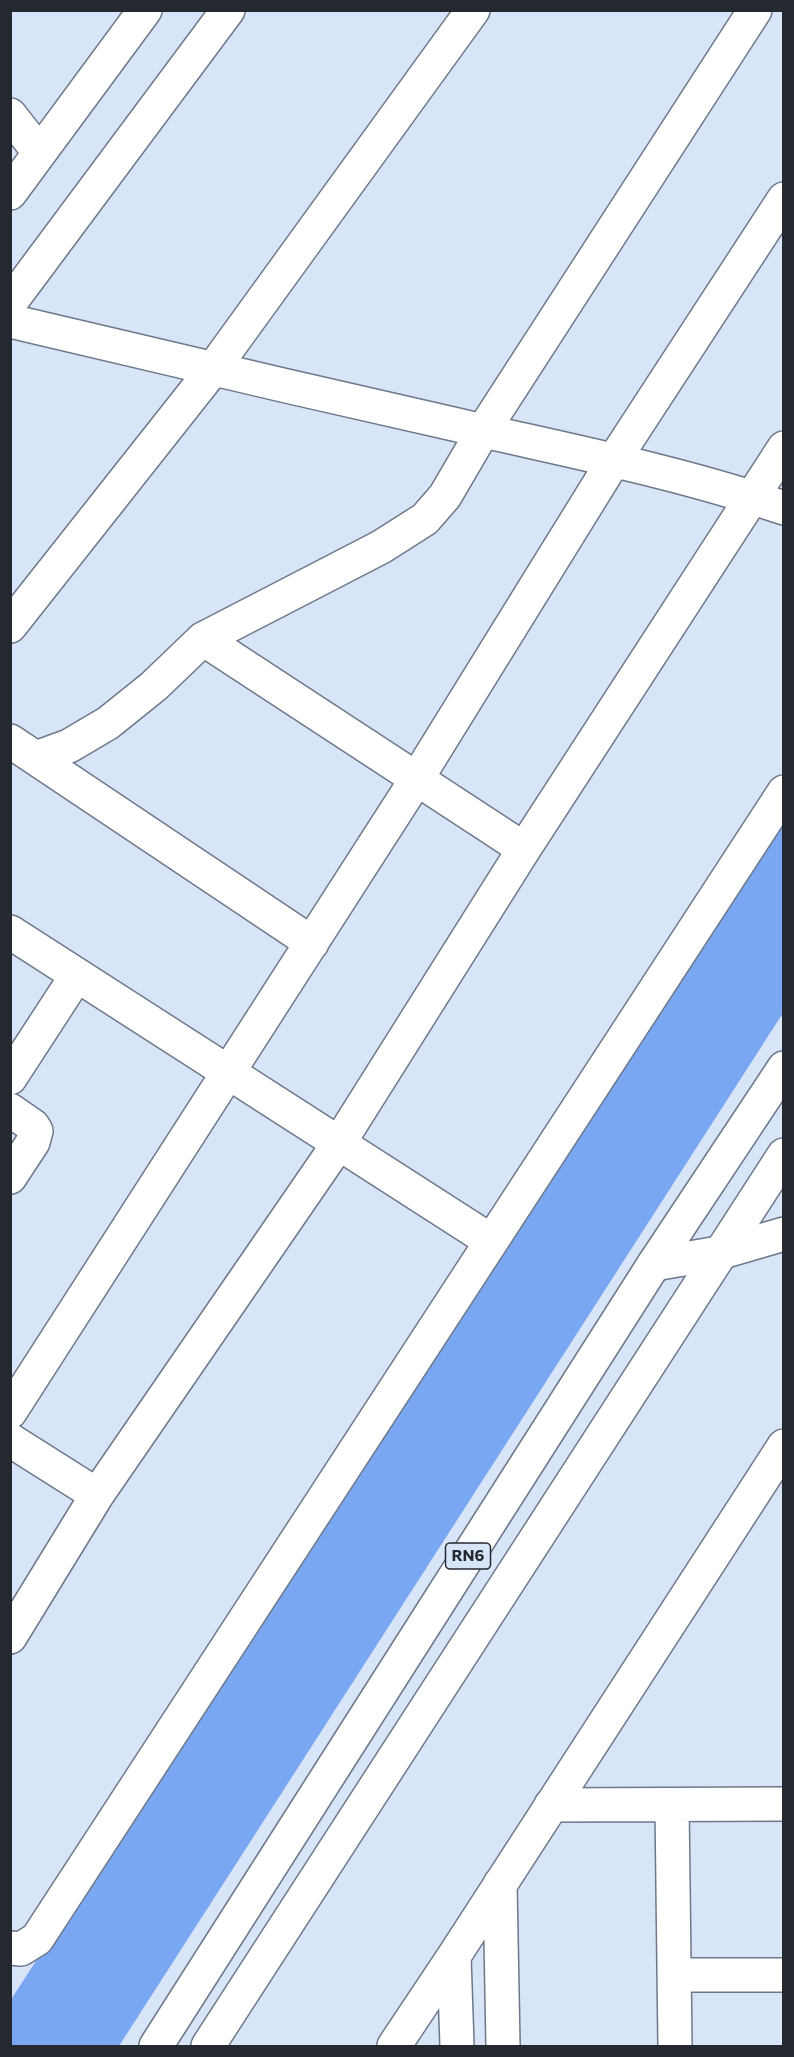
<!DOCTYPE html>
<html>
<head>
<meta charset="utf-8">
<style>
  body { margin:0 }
  #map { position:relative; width:794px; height:2057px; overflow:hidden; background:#d8e4f8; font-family:Commissioner,sans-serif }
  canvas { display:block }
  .frame { position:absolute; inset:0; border:12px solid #242930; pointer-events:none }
</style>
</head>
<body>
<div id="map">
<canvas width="794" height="2057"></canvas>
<div class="frame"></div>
</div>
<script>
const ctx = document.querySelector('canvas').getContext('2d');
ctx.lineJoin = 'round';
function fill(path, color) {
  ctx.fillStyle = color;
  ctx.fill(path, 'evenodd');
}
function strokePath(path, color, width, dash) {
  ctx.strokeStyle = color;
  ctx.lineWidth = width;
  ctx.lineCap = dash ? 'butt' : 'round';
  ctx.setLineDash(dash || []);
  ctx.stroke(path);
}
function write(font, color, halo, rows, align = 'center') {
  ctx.font = font + ' Commissioner,sans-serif';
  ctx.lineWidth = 6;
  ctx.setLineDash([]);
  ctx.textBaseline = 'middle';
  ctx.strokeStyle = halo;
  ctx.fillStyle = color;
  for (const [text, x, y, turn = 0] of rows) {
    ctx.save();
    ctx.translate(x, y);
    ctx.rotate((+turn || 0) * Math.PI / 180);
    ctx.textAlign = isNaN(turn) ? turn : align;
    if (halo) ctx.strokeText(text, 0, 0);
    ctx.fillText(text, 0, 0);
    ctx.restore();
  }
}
const forest = new Path2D(`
  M783 807V1013L119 2046H11L10 2001Z`);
const minor = new Path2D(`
  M10 115 39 152
  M10 193 145 10
  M10 303 228 10
  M10 321C161 357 311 392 462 426 570 451 679 472 784 508
  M10 626 213 369 473 10
  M203 639 524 849
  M10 741 312 943
  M36 758 69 746 108 723 154 686 203 639 381 547 425 519 445 496 483 431 755 10
  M10 932 491 1241
  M10 1078 77 975
  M10 1110 33 1126 36 1131 33 1142 10 1177
  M654 1264 719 1253 784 1234
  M10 1412 416 780 614 460 784 199
  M10 1440 97 1495
  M10 1637 97 1495 339 1143 524 849 784 448
  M551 1805 784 1804
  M672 1806 675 2046
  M500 1884 503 2046
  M10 1948 21 1949 37 1939 784 792
  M454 1956 784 1446
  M674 1975H784
  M394 2046 454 1956 457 2046`);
const highway = new Path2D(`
  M156 2046 654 1264 784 1068
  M208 2046 784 1155`);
const shields = [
  [468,1556,45]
];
const shieldNames = [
  ["RN6",468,1556]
];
fill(forest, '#79a7f1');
strokePath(minor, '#6d7889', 36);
strokePath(highway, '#6d7889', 36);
strokePath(minor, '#fff', 33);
strokePath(highway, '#fff', 33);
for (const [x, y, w] of shields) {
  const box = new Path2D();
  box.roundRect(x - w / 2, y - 13, w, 26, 4.5);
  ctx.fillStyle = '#d8e4f8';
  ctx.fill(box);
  strokePath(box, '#242930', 1.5);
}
write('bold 16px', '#242930', null, shieldNames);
</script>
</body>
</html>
